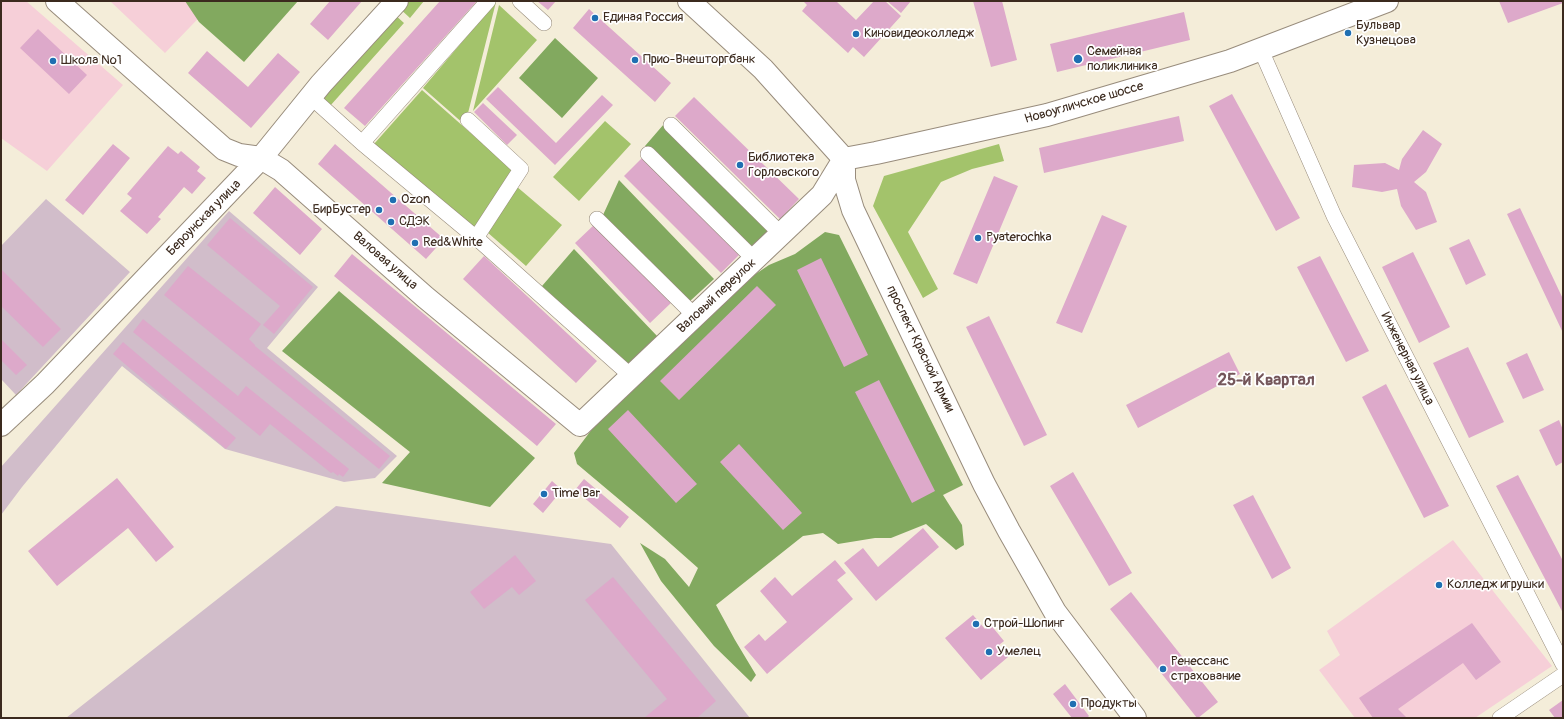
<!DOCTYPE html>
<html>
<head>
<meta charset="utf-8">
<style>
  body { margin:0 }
  #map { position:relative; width:1564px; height:719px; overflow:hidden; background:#f4edd9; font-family:Pangolin,sans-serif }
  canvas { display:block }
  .frame { position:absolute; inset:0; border:2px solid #3b2a1e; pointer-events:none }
</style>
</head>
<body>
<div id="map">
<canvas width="1564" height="719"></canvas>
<div class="frame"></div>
</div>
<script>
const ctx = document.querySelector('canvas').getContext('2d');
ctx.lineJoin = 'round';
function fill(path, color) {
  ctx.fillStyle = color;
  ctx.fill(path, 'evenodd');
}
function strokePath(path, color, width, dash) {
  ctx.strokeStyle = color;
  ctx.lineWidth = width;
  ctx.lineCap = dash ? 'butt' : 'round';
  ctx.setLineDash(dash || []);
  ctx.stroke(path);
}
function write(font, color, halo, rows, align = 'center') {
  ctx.font = font + ' Pangolin,sans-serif';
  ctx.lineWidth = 3.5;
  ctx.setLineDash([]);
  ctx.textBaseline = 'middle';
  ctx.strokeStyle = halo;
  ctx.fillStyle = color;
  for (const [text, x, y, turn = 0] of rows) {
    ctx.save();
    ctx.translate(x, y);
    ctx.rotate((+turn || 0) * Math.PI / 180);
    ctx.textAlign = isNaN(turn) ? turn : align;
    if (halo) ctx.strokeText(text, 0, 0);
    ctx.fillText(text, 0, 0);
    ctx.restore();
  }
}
const built = new Path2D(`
  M1 1H26L123 85 47 171 1 138Z
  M110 1H215L165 53Z
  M1453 540 1552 666 1475 718H1355L1319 670 1340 655 1327 631Z`);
const industrial = new Path2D(`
  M46 199 130 272 16 395 1 379V246Z
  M229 211 318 287 267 348 397 456 375 478 344 482 225 449 122 366 22 487 1 515V467Z
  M336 506 611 544 750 718H66Z`);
const green = new Path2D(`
  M404 1H424L410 18 398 7Z
  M496 2 465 125 423 88Z
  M499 5 537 40 473 111Z
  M393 13 404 23 330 106 320 97Z
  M422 90 515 172 476 233 374 144Z
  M605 121 631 144 579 201 553 177Z
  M999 144 1004 161 972 169 941 182 908 232 938 289 923 298 873 206 884 176Z
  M516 186 562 225 526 266 487 232Z`);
const forest = new Path2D(`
  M185 1H298L244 62 199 22Z
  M555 38 598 78 562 118 519 78Z
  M664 124 773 232 755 251 645 146Z
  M619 180 714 279 689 302 603 215Z
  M825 232 839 235 963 485 943 495 962 525 964 545 956 550 926 524 891 538H875L838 544 823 533 803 536 716 605 735 640 756 675 751 682 714 646 661 581 640 543 665 559 689 587 698 568 646 522 577 464 574 453 608 408 650 374 735 288 769 265 795 254Z
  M574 249 658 337 627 366 542 286Z
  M339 291 535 458 490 507 382 483 410 452 282 351Z`);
const building = new Path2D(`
  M330 1H362L328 40 310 24Z
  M440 1H477L365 126 344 108Z
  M537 1H556L548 10Z
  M803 1H836L856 20 874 1H885L901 16 864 57 853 47 848 53 802 11 807 5Z
  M887 1H911L901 13Z
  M973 1H1002L1017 60 991 67Z
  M1499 1H1563V3L1508 23Z
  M589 9 671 83 655 102 573 28Z
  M1184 12 1190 40 1057 72 1050 44Z
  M38 29 87 75 69 94 20 48Z
  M207 51 248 87 278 53 300 72 251 128 188 73Z
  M498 87 556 143 602 95 613 105 555 165 486 99Z
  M1232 94 1300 218 1276 231 1209 106Z
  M694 97 799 199 780 219 675 116Z
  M483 103 517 135 507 145 474 112Z
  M1179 116 1184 141 1044 173 1039 148Z
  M1423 130 1442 144 1426 172 1414 182 1426 192 1437 222 1416 230 1401 206 1397 189 1382 192 1352 187 1354 165 1385 163 1399 170 1402 159Z
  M113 144 130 158 83 215 65 200Z
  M335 144 444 239 426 259 318 164Z
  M168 146 178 154 181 151 200 167 197 171 206 178 192 194 184 187 158 217 161 219 147 234 120 211 132 198 127 194Z
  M643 157 740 254 721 273 624 176Z
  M994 176 1018 186 977 284 953 274Z
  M275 187 322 229 300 255 253 213Z
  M1520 208 1563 299V333L1507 214Z
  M1102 215 1127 226 1082 333 1056 323Z
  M230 218 313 287 274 334 263 325 280 306 207 245Z
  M595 224 671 303 650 323 575 243Z
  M1469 239 1486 275 1466 285 1449 248Z
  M1413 252 1450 327 1419 343 1382 267Z
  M352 254 556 424 537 446 334 276Z
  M484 256 597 361 576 383 463 279Z
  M1320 256 1369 351 1346 362 1297 267Z
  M821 258 868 355 844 367 797 270Z
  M188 266 261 324 249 339 255 345V346L390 456 379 469 164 295Z
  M1 269 61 329 43 347 1 306Z
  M757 286 776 305 679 400 660 381Z
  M989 316 1047 435 1024 446 966 327Z
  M143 319 238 396 246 386 349 469 343 477 339 474 338 476 333 472 331 473 270 424 260 436 133 332Z
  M1 339 27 365 16 375 1 360Z
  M123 342 236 438 226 449 113 354Z
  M1468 347 1504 422 1469 438 1433 363Z
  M1229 352 1240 374 1138 428 1126 405Z
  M1527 353 1544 390 1523 399 1506 363Z
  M879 380 935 491 912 503 855 392Z
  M1386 384 1449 506 1424 518 1362 397Z
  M628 410 697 484 676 503 608 429Z
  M1559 420 1563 430V462L1556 466 1539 430Z
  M739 444 802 513 783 530 720 462Z
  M1073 472 1132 573 1109 586 1050 486Z
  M1518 475 1563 561V613L1496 486Z
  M117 478 174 547 156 562 128 528 57 586 28 551Z
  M584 479 629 517 620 528 575 490Z
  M552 481 562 490 543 513 533 504Z
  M1253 495 1291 568 1272 579 1233 505Z
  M923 528 939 547 876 601 844 563 863 548 878 567Z
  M515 555 536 581 519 595 512 587 484 609 470 592Z
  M835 560 846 573 837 580 853 599 767 674 744 647 759 634 765 641 787 622 760 591 775 577 792 596Z
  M613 577 716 701 697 718H644L667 699 585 600Z
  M1131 592 1218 702 1198 718H1197L1110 609Z
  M973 615 985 629 990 624 1004 641 999 645 1008 657 981 680 945 638Z
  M1472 623 1501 662 1476 680 1463 663 1398 709 1407 718H1373L1359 698Z
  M1065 684 1089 716 1087 718H1072L1053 694Z
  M1563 700V718H1555L1549 710Z`);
const street = new Path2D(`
  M520 1 544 23
  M1261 50 1334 216 1563 664
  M311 97 362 143 481 242 631 376
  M468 120 521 169 476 238
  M671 125 781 234
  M362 143 488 1
  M648 154 755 260
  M597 219 695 316
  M1500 718 1563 675`);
const secondary = new Path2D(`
  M57 1 224 149 239 155 261 158 281 170 425 297 580 425 822 195 844 159
  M689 1 763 69 844 159V180L853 210 984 484 1009 531 1055 612 1135 718
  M844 159 876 153 1047 115 1230 61 1387 1
  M1 425 45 384 261 158 321 84 397 1`);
const markers = [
  [595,18,4,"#1f6fb2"],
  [1348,33,4,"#1f6fb2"],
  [856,34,4,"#1f6fb2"],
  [1078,59,5,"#1f6fb2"],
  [635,60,4,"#1f6fb2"],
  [53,61,4,"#1f6fb2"],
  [740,165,4,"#1f6fb2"],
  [393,200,4,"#1f6fb2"],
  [379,210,4,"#1f6fb2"],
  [391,222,4,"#1f6fb2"],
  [978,238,4,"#1f6fb2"],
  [415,243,4,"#1f6fb2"],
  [544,494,4,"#1f6fb2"],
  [1439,585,4,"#1f6fb2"],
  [976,624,4,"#1f6fb2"],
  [989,652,4,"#1f6fb2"],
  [1163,669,4,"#1f6fb2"],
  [1073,704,4,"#1f6fb2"]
];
const poiNames = [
  ["Единая Россия",603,18],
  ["Бульвар",1356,26],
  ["Кузнецова",1356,41],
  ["Киновидеоколледж",864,34],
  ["Семейная",1087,52],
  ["поликлиника",1087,67],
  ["Прио-Внешторгбанк",643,60],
  ["Школа №1",61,61],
  ["Библиотека",748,158],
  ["Горловского",748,173],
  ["Ozon",401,200],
  ["БирБустер",371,210,"right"],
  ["СДЭК",399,222],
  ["Pyaterochka",986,238],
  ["Red&White",423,243],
  ["Time Bar",552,494],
  ["Колледж игрушки",1447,585],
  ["Строй-Шопинг",984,624],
  ["Умелец",997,652],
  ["Ренессанс",1171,662],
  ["страхование",1171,677],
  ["Продукты",1081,704]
];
const streetNames = [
  ["Новоугличское шоссе",1084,103,-16],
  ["Бероунская улица",204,218,-46],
  ["Валовая улица",385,261,41],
  ["Валовый переулок",717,296,-43],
  ["проспект Красной Армии",920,349,64],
  ["Инженерная улица",1407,359,63]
];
const districtNames = [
  ["25-й Квартал",1266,381]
];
fill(built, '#f6cfd8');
fill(industrial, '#d1bdca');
fill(green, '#a3c36b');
fill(forest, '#82a95f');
fill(building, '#dda9ca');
strokePath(street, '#988c7c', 16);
strokePath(secondary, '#988c7c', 24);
strokePath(street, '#fff', 15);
strokePath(secondary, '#fff', 22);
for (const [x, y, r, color] of markers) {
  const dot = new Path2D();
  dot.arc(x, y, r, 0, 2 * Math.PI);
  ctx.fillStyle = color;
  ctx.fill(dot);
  strokePath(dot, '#fff', 1.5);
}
write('13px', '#3b2a1e', '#fff', poiNames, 'left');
write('13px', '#3b2a1e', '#fff', streetNames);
write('bold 17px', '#74565a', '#fff', districtNames);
</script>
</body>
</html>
